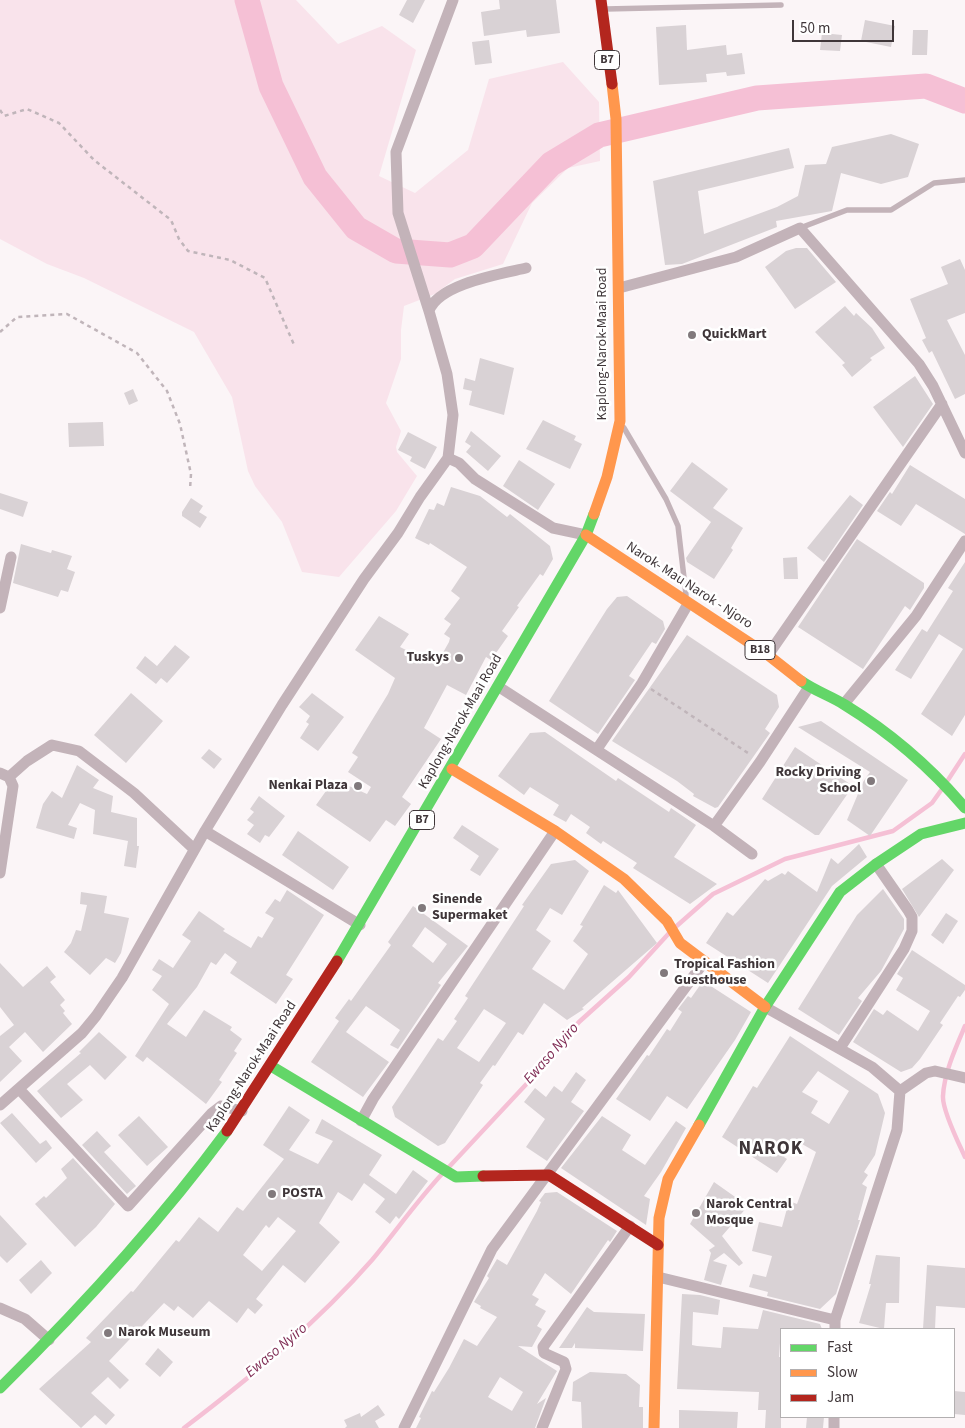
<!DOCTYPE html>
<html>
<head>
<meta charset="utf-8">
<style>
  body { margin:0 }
  #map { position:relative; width:965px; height:1428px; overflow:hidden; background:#fbf5f7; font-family:"Source Sans 3",sans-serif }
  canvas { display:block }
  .legend { position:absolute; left:780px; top:1328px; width:175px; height:90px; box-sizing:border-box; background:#fff; border:1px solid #b2afb0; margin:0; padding:6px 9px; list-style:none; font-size:15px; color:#3f3639 }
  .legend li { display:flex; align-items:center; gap:10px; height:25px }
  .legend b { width:25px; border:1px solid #b2afb0 }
  .scale { position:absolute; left:792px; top:20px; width:102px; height:22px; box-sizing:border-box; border:2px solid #3f3639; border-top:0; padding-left:6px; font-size:15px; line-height:18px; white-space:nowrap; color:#3f3639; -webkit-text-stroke:4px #fff; paint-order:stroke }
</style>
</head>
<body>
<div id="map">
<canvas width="965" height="1428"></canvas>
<ul class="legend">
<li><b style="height:6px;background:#63d668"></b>Fast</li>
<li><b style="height:6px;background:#ff974d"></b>Slow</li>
<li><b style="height:6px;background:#b3261e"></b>Jam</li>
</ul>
<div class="scale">50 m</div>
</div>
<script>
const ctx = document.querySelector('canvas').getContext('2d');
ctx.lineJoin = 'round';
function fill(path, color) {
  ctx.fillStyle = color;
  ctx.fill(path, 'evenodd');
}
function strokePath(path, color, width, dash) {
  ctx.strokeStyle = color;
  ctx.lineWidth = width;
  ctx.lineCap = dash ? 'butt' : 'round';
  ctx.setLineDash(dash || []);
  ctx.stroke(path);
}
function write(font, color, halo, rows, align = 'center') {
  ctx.font = font + ' "Source Sans 3",sans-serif';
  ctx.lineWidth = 5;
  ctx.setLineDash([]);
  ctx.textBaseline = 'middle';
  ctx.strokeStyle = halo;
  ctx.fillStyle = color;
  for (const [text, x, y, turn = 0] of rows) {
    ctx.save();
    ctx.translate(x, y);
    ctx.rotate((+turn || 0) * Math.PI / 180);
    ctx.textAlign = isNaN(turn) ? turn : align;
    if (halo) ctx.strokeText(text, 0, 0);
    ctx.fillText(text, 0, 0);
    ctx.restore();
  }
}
const green = new Path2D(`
  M0 0H296L338 44 382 26 416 50 379 176 415 193 468 150 489 79 563 62 599 102 600 161 568 168 532 203 503 264 455 279 435 294 404 306 401 330V359L386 403 401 431 396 447 397 452 417 476 396 511 339 577 302 572 282 522 255 486 248 471 232 397 194 332 84 278 47 264 0 239Z`);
const stream = new Path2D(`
  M948 780 965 754
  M965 1026C956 1047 944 1073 943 1096 942 1110 959 1144 965 1157
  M448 1168 533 1077 579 1022 629 977 671 931 713 894 785 859 893 831 932 803 942 789
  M184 1428C251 1377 317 1323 372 1260 396 1231 417 1201 442 1174`);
const river = new Path2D(`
  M247 0 271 86 315 177 356 228 396 251 450 255 473 246 551 164 599 135 757 98 926 86 965 101`);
const building = new Path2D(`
  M407 0H425L413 23 399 15Z
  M499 0H556L560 33 527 37 526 30 484 36 481 12 500 9Z
  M865 20 895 26 891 47 861 41Z
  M686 25 687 50 726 45 727 55 742 53 745 74 727 76 726 72 706 74 707 82 659 85 656 27Z
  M913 30H928L927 55H912Z
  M822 33 842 35 840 51 820 50Z
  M489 40 492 63 475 65 472 42Z
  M891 134 919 144 908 177 881 184 841 173 832 211 776 221 777 227 682 264 665 265 653 181 789 148 794 168 698 191 704 234 777 207 798 196 805 165 826 164 832 147Z
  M796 248H807L836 282 795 309 765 267 786 251Z
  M960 259 965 270V313L947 320 965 355V394L955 399 932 351 929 353 922 340 926 338 910 299 948 284 941 267Z
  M845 306 854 316 856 313 872 328 885 348 870 358 872 360 852 377 842 365 845 363 815 332Z
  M480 358 514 368 504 415 469 405 472 391 463 389 465 378 475 381Z
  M915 376 933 404 903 447 873 407Z
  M133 389 138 401 129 405 124 393Z
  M543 420 576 436 574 440 582 444 570 469 526 449Z
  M103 422 104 446 69 447 68 423Z
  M471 431 501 456 488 471 466 452 471 446 465 442Z
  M408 432 437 447 425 469 410 461 412 457 398 450Z
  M519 460 555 484 538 510 503 486Z
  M692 462 728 489 713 508 743 528 731 548 733 550 714 579 687 562 686 558 711 522 670 491Z
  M910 465 965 499V534L916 504 901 526 877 511 890 492 892 494Z
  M451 487 480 496 507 517 510 514 550 546 553 559 543 576 540 574 517 606 519 607 502 631 508 636 491 660 486 657 466 695 447 685 424 728 441 739 402 797 411 804 395 826 386 820 370 842 316 805 331 784 336 787 340 782 367 794 371 787 348 772 358 757 352 753 388 694 395 678 355 650 379 616 409 634 400 647 436 665 449 642 450 638 444 634 451 624 444 619 460 598 451 591 467 567 430 543 429 545 415 538 429 509 434 510 437 503 444 506Z
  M0 493 28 502 23 517 0 509Z
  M850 495 863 505 824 562 807 548Z
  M191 498 203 506 199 512 207 517 200 528 182 516V512Z
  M857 539 924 583V588L910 610 905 606 863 669 798 627Z
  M21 544 51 553 52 550 72 556 67 569 75 572 68 592 61 590 58 597 13 583Z
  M797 557 798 579H784L783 558Z
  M965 562V715L952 736 921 714 963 649 939 634 911 679 895 670 922 629 927 632 953 591 948 588Z
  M627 596 663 621 665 629 656 644 652 642 629 676 635 680 598 734 549 701 607 609 617 597Z
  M687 635 777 695 779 707 765 729 770 733 718 807 715 808 693 796 694 794 677 781 612 741Z
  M175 645 190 657 167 683 161 678 156 684 136 668 145 656 157 666Z
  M131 693 163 721 126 763 94 735Z
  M312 693 344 717 318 751 300 738 309 724 306 722 310 716 299 707Z
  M821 721 908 780 870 836 847 820 863 782 870 772 798 727Z
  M545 732 616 781 618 778 669 812 671 808 696 825 674 857 717 884 690 904 633 868 637 863 603 841 601 844 586 833 590 827 571 814 566 822 553 815 559 805 530 787 524 795 498 776 530 733Z
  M795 747 853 786 819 835H815L762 799Z
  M209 749 222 759 214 769 201 758Z
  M77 765 99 780 93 788 113 796 111 812 137 818V846H139L136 868 124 866 128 841 93 834 95 810 80 803 68 825 77 828 74 839 36 828 43 804 52 791 62 798Z
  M259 796 285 816 269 837 265 835 260 843 247 834 254 825 247 820 254 812 250 809Z
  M462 825 499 849 480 876 470 870 479 856 453 838Z
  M298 831 349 867 333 890 282 855Z
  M859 844 867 857 832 886 768 983 706 943 727 912 733 916 765 879 768 881 782 873 785 875 788 871 817 892 831 858 838 864Z
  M942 859 954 870 919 917 902 889Z
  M575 860 589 871 562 915 550 908 536 930 551 941 532 969 564 990 588 954 573 941 583 926 580 925 604 885 616 893 618 890 657 943 582 1008 584 1009 567 1020 544 1003 523 1035 518 1032 495 1066 493 1065 480 1083 483 1085 445 1143 438 1146 395 1117 392 1107 438 1038 443 1041 457 1021 454 1019 468 998 465 996 524 906 522 905 551 864ZM484 1009 506 1023 479 1062 457 1048Z
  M883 889 904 919V929L881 971 858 998 862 1001 839 1035 798 1009 857 915Z
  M287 890 324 915 286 975 293 979 276 1004 230 973 237 962 225 953 216 965 211 962 197 987 167 1024 186 1037 204 1010 232 1027 230 1030 242 1039 234 1051 237 1053 219 1080 222 1082 206 1104 147 1057 143 1062 135 1056 169 1004 152 990 162 976 152 970 159 959 173 968 191 941 182 935 199 911 225 929 223 931 251 948 258 936 262 938 274 918 265 913 275 899 280 902Z
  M81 892 107 896 104 913 129 918 121 953 115 963 106 958 90 975 64 952 71 943 76 930 81 931 87 905 80 904Z
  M413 906 468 946 438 983 441 985 398 1049 390 1045 400 1030 366 1006 346 1032 389 1062 363 1097 311 1062 339 1021 335 1018 349 999 351 1001 391 945 388 942ZM425 927 447 944 433 963 412 946Z
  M946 913 958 921 943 944 931 935Z
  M912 950 965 985V990L960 997 958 996 940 1023 943 1025 920 1059 912 1068 901 1072 853 1042 874 1009 883 1015 887 1010 918 1031 930 1011 896 990 903 978 897 974Z
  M0 963 23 987 47 966 56 977 50 982 65 1000 60 1005 65 1011 63 1013 72 1024 43 1052 25 1032 9 1047 22 1061 0 1082V1036L14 1025 0 1007Z
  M703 981 751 1012 735 1040 687 1109 667 1096 650 1121 616 1099 647 1055 649 1056 667 1029 670 1031 682 1012 678 1009 688 996 691 998Z
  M99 1032 127 1057 105 1080 90 1065 67 1084 83 1100 61 1118 37 1091 81 1053 79 1052Z
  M790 1036 878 1094 885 1113 875 1155 864 1172 868 1175 862 1184 867 1187 858 1220H860L836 1294 820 1309 767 1296 768 1292 749 1287 753 1274 766 1277 772 1256 752 1251 759 1222 782 1227 789 1201 797 1204 816 1152 795 1140 784 1157 787 1159 777 1173 722 1137 753 1086 757 1088ZM818 1071 849 1091 829 1124 811 1113 818 1101 802 1092Z
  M576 1072 586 1080 571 1102 584 1111 547 1161 526 1147 545 1119 524 1102 535 1088 546 1097 554 1086 562 1092Z
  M289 1106 310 1120 289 1150 318 1164 333 1141 315 1133 322 1119 382 1155 369 1175 396 1194 413 1170 428 1181 399 1219 396 1216 390 1224 375 1212 385 1199 364 1183 352 1201 338 1192 319 1223 340 1242 305 1283 283 1265 256 1299 263 1305 255 1314 248 1308 237 1323 209 1301 193 1318 178 1306 174 1311 164 1303 109 1361 129 1380 120 1389 108 1377 91 1393 115 1415 106 1425 95 1415 81 1428 39 1389 91 1342 86 1338 131 1291 133 1292 176 1240 179 1242 199 1217 218 1232 237 1207 243 1211 284 1159 263 1145ZM278 1217 296 1231 262 1271 243 1255 266 1225 269 1228Z
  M12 1113 40 1144 46 1140 52 1148 36 1163 0 1123Z
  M139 1116 168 1147 147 1166 118 1135Z
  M602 1116 631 1135 622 1150 645 1165 676 1121 686 1128 661 1172 644 1196 650 1199 646 1225 561 1168Z
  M97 1131 111 1146 104 1152 136 1186 127 1194 82 1145Z
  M73 1158 115 1204 96 1227 75 1247 35 1204 44 1196 46 1198 67 1178 61 1169Z
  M714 1182 748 1206 722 1236 743 1263 739 1266 724 1253 713 1261 727 1265 721 1285 704 1280 711 1253 709 1250 715 1246 690 1224Z
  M557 1192 617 1231 610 1242 608 1240 571 1294 545 1273 532 1295 539 1299 535 1305 546 1311 537 1326 542 1329 532 1347 518 1346 557 1371 537 1404 546 1398 535 1428H416L421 1418 419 1417 432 1391 434 1392 449 1368 464 1339 477 1346 497 1317 480 1308 481 1306 474 1302 489 1278 487 1276 497 1259 507 1265 537 1211 541 1202 539 1201 545 1193ZM500 1377 523 1392 512 1411 488 1397Z
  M0 1215 27 1244 7 1263 0 1256Z
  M876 1255 900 1257 899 1303H886L884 1329 859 1323 871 1284H869Z
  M41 1260 52 1273 31 1294 19 1280Z
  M927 1265 965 1268V1308L936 1306 935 1329H923Z
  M682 1294 700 1295 720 1300 718 1315 693 1312 692 1345 697 1346 721 1348 723 1327 758 1329 763 1310 820 1324 822 1329H781L779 1357H781V1428H765L766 1410H758L759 1392 677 1389Z
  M587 1307 594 1312 645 1314 643 1351 575 1348V1343L572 1348H559Z
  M158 1348 173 1362 160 1377 145 1364Z
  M590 1372 626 1374 640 1385 639 1407H643V1428H582L581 1402 572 1401 573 1382Z
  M954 1391 965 1392V1415L954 1414Z
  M378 1405 385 1415 375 1421 379 1428H345L347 1426 344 1420 360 1413 361 1417Z
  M679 1410 738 1412 737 1428H679Z
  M807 1417H824L823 1428H806Z`);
const path = new Path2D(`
  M0 110 4 116 27 109 59 123 94 160 171 220 179 239 188 251 230 260 265 278 295 347
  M0 332 17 317 67 314 137 353 167 391 180 424 191 474 190 489
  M651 689 751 755`);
const lane = new Path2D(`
  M606 9 781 5
  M800 228 847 210H891L934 183 965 180
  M624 428 666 499 678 526 686 595`);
const street = new Path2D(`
  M619 288 736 257 800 228 919 364 933 386 965 453
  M429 311 398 213 396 152 453 0
  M448 458 453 415 447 374 429 311C438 284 500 274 526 268
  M0 608 11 557
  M768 655 942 404
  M499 687 714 826 760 762 809 687
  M844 704 916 616 965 541
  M597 749 642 683 688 604
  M0 773 9 777 13 786 0 873
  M9 777 27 761 52 745 79 751 134 793 194 849
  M714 826 752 854
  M205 831 282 705 364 579 398 533 420 497 448 458 459 463 475 479 553 528 586 535
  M765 1007 872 1067 900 1091 897 1130 835 1320
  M840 1048 904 949 912 931V917L908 910 876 864
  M19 1089 128 1206 212 1113 221 1106 242 1111
  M900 1091 926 1073 935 1071 965 1078
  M0 1105 82 1033 96 1016 122 978 205 831 360 925
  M361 1121 373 1099 555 831
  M658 1277 835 1320V1329
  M0 1308 25 1319 49 1340
  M404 1428 492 1249 704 962
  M542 1428 566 1369 564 1362 544 1353 543 1347 630 1226
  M834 1428V1417`);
const fast = new Path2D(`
  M801 681C815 691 831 696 845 705 889 732 932 769 965 808
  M337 961 586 535 594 514
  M271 1066 456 1177 483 1176
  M699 1125 765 1007 840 892 876 864 921 834 965 823
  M0 1388C81 1308 159 1223 227 1131`);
const slow = new Path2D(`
  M594 514 607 477 620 421 616 119 612 84
  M586 535 768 655 801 681
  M452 769 555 831 624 879 667 921 680 943 765 1007
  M654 1428 659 1218 668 1179 699 1125`);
const jam = new Path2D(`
  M601 0 612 84
  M227 1131 337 961
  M483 1176 549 1175 658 1245`);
const markers = [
  [692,335,5,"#81797c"],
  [459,658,5,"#81797c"],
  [871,781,5,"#81797c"],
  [358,786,5,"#81797c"],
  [422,908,5,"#81797c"],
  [664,973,5,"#81797c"],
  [272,1194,5,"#81797c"],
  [696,1213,5,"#81797c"],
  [108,1333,5,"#81797c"]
];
const shields = [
  [607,60,25],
  [760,650,30],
  [422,820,25]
];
const shieldNames = [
  ["B7",607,60],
  ["B18",760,650],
  ["B7",422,820]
];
const poiNames = [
  ["QuickMart",702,335],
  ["Tuskys",449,658,"right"],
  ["Rocky Driving",861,773,"right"],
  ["School",861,789,"right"],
  ["Nenkai Plaza",348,786,"right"],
  ["Sinende",432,900],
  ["Supermaket",432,916],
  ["Tropical Fashion",674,965],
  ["Guesthouse",674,981],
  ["POSTA",282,1194],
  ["Narok Central",706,1205],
  ["Mosque",706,1221],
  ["Narok Museum",118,1333]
];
const streetNames = [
  ["Kaplong-Narok-Maai Road",603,344,-90],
  ["Narok- Mau Narok - Njoro",689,586,33],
  ["Kaplong-Narok-Maai Road",461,722,-60],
  ["Kaplong-Narok-Maai Road",252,1067,-57]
];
const waterNames = [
  ["Ewaso Nyiro",552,1054,-49],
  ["Ewaso Nyiro",277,1351,-40]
];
const districtNames = [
  ["NAROK",771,1150]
];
fill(green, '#f9e3eb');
strokePath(stream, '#f5c0d5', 4.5);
strokePath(river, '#f5c0d5', 25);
fill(building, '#d9d2d5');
strokePath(path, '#c0b5ba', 2.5, [4, 4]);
strokePath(lane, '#c3b3b9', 5.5);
strokePath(street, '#c3b3b9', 11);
strokePath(fast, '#63d668', 11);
strokePath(slow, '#ff974d', 11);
strokePath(jam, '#b3261e', 11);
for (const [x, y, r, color] of markers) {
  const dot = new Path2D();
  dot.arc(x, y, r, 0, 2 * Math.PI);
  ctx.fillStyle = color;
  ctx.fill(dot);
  strokePath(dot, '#fff', 2);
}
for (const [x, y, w] of shields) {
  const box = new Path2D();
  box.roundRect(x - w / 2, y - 9.5, w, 19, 4);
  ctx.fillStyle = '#fff';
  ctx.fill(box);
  strokePath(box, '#3f3639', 1);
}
write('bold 12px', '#3f3639', null, shieldNames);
write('bold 14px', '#3f3639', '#fff', poiNames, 'left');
write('14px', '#3f3639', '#fff', streetNames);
write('italic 15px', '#7f2c54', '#fff', waterNames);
ctx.letterSpacing = '1px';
write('bold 19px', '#3f3639', '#fff', districtNames);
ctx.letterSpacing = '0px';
</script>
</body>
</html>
